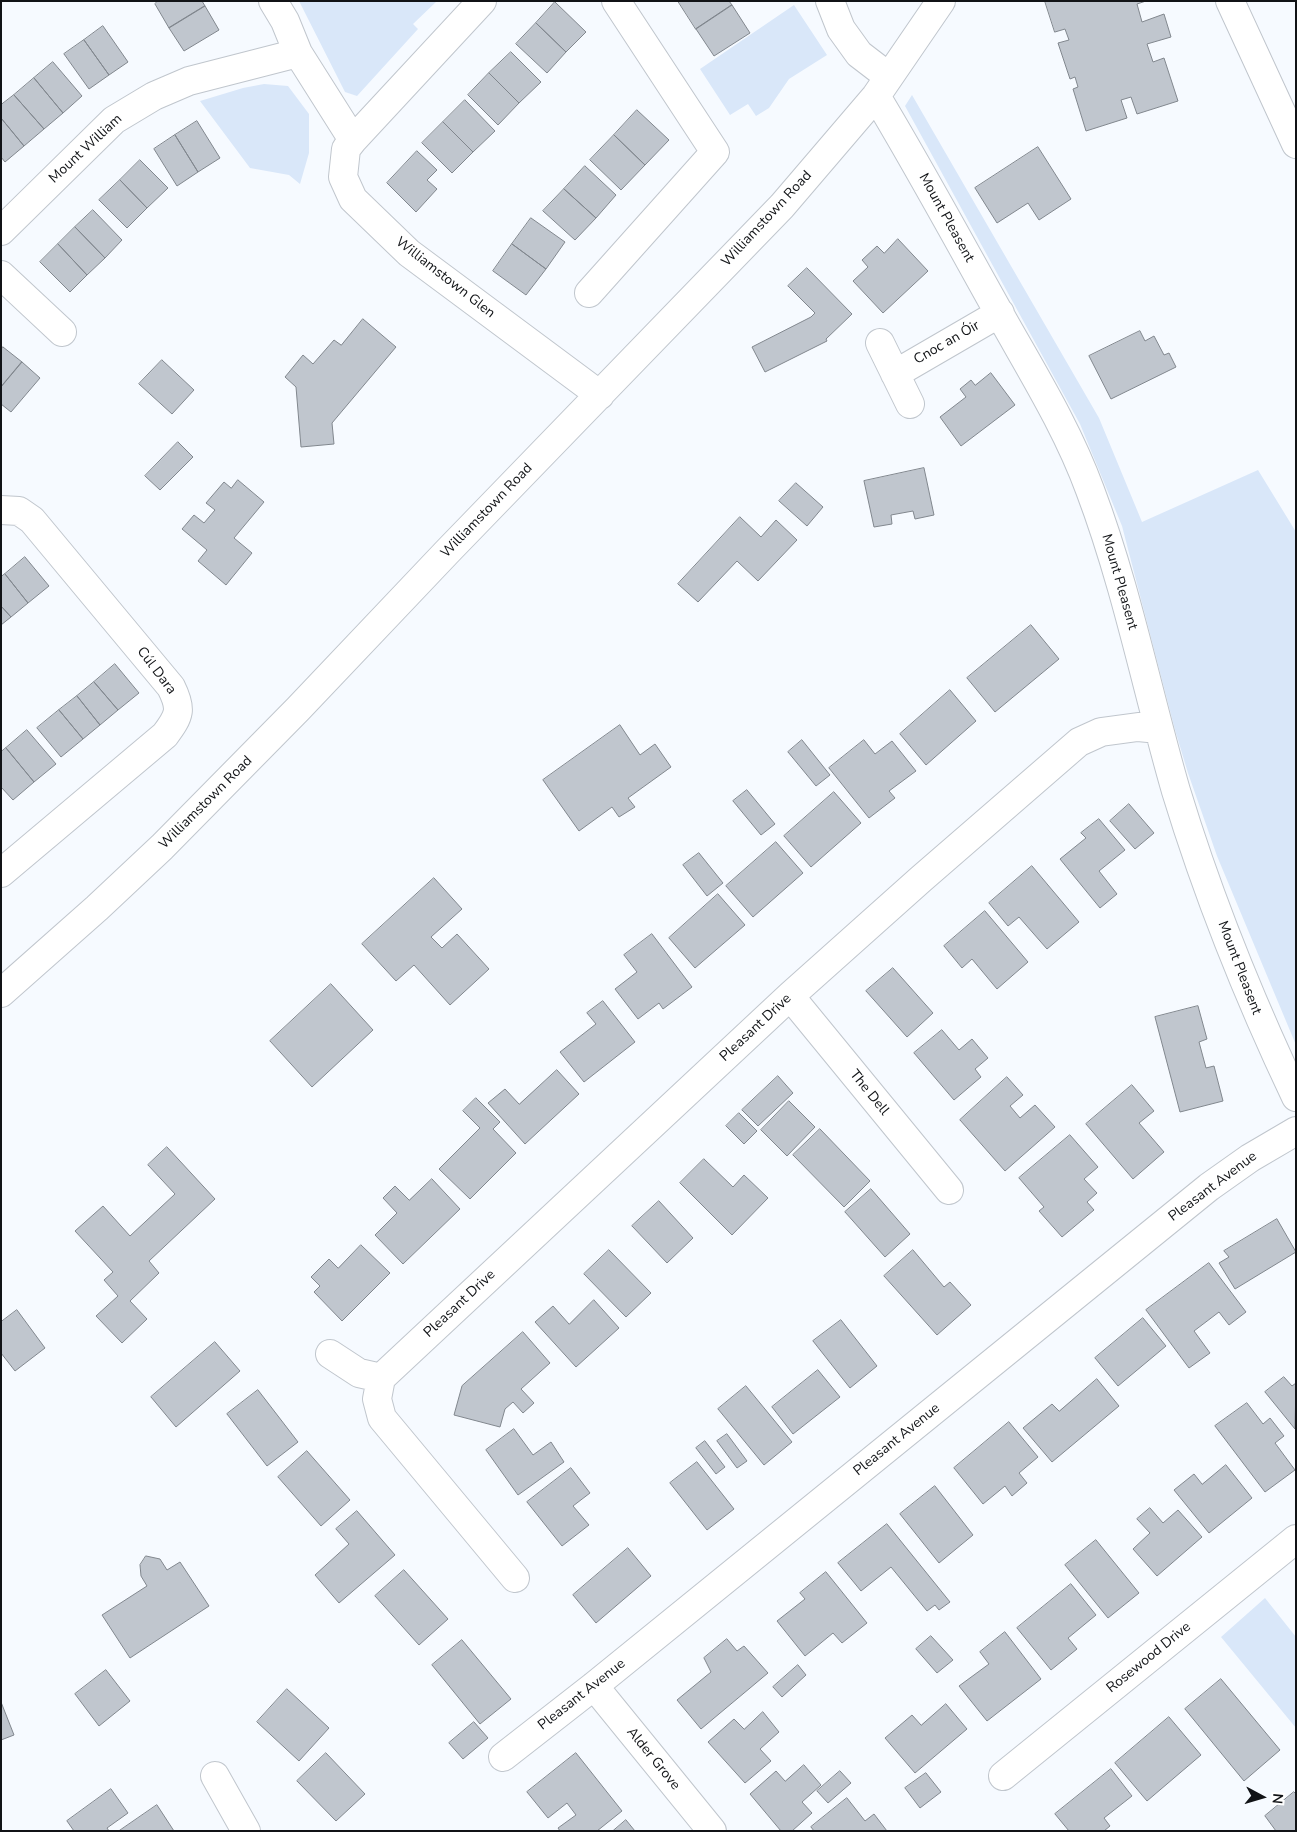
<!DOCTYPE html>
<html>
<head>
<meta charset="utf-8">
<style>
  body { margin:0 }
  #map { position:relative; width:1297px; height:1832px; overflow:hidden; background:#f6faff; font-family:"Nunito Sans",sans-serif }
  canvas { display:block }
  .frame { position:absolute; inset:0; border:2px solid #111316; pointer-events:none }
  .north { position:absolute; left:1237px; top:1772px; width:50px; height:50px; -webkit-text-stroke:4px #fff; paint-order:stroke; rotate:96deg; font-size:14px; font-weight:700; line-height:20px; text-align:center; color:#111316 }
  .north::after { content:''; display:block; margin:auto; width:18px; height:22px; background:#111316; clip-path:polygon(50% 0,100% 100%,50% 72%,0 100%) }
</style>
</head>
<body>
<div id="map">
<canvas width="1297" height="1832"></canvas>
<div class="frame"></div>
<div class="north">N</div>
</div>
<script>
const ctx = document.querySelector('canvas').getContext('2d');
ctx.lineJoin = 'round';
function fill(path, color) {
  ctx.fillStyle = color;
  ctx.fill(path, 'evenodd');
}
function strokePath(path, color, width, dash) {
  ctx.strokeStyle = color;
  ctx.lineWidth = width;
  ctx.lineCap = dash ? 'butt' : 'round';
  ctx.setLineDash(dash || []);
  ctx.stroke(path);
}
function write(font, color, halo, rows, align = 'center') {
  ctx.font = font + ' "Nunito Sans",sans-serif';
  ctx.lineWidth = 4;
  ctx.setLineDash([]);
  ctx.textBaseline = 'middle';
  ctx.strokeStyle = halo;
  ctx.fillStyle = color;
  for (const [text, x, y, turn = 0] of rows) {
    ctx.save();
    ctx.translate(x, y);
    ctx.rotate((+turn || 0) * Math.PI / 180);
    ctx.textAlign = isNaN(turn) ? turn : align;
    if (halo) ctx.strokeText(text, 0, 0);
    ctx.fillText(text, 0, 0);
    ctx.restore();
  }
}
const green = new Path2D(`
  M299 1H436V2L413 24 418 29 357 96 345 92Z
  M794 5 827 55 789 79 769 108 756 116 748 104 730 115 700 69Z
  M264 84 288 86 309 114V153L300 184 289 175 250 168 200 101 243 88Z
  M912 95 1099 418 1142 522 1258 470 1296 532V1045L1217 856 1188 773 1175 730 1122 526 1080 424 905 106Z
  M1265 1598 1296 1637V1728L1221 1637Z`);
const building = new Path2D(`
  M158 1H202L205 6 169 28 155 4Z
  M678 1H729L732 5 696 29Z
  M1045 1H1146L1137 4 1142 22 1164 14 1171 37 1147 44 1153 62 1164 58 1178 101 1137 114 1131 97 1121 100 1127 118 1086 131 1073 89 1078 87 1075 77 1070 79 1058 43 1069 40 1065 29 1055 32Z
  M555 2 586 32 566 52 536 23Z
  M732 5 750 33 714 56 696 29Z
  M205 6 219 30 184 51 169 28Z
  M536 23 566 52 547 73 516 44Z
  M103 26 128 62 109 75 84 40Z
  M84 40 109 75 89 89 64 54Z
  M511 52 541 82 519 103 489 73Z
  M53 62 82 96 63 113 34 78Z
  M489 73 519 103 498 125 468 95Z
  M34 78 63 113 44 129 14 95Z
  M14 95 44 129 24 146 1 118V105Z
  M465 100 495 131 473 152 443 122Z
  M637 110 669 140 645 165 614 135Z
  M1 118 24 146 5 162 1 157Z
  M197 121 220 158 198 172 175 135Z
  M443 122 473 152 452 173 422 143Z
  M175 135 198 172 177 186 154 149Z
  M614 135 645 165 621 190 590 160Z
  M1038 147 1071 199 1039 220 1028 203 997 223 975 188Z
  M417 151 437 170 427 180 437 189 416 212 387 183Z
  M140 160 168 188 147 208 120 180Z
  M585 166 616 195 596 218 564 189Z
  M120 180 147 208 127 228 99 200Z
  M564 189 596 218 575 240 543 211Z
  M93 210 122 240 105 258 75 227Z
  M531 218 565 242 546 269 512 244Z
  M75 227 105 258 87 275 58 244Z
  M898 239 928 271 883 313 853 281 868 267 862 260 877 246 884 253Z
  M58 244 87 275 70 292 40 262Z
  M512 244 546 269 526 295 493 271Z
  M807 268 852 314 826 339 827 341 765 372 752 347 811 317 815 313 788 286Z
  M363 319 396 347 332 423 334 444 301 447 296 387 285 377 303 355 313 364 334 340 341 345Z
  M1140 331 1145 341 1154 336 1164 355 1169 353 1176 367 1111 399 1089 356Z
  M3 347 22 362 1 387V350Z
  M162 360 194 390 172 414 139 384Z
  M22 362 40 378 11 412 1 404V387Z
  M991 373 1015 405 961 446 940 417 966 397 960 389 971 380 975 385Z
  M178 442 193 457 160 490 145 476Z
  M924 468 934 515 915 519 913 511 891 515 892 524 874 527 864 481Z
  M238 480 264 502 234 538 252 553 226 585 198 561 207 550 182 529 194 515 204 523 215 510 206 503 224 482 231 488Z
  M796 483 823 507 807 526 779 501Z
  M740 517 761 537 776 520 797 540 758 581 737 561 698 602 678 584Z
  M25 557 49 586 28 603 5 574Z
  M5 574 28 603 11 617 1 606V577Z
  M1 606 11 617 1 625Z
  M1031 625 1059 659 995 712 967 678Z
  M115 664 139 693 118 710 94 682Z
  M94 682 118 710 100 725 77 696Z
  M950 690 976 721 926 765 900 734Z
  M77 696 100 725 83 739 59 710Z
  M59 710 83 739 61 757 37 728Z
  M620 725 640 755 655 744 671 767 628 798 635 807 619 817 612 807 579 831 543 780Z
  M27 730 56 764 34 782 6 748Z
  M802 740 830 775 816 786 788 752Z
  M864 740 875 754 892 741 916 771 889 791 895 798 869 818 829 768Z
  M6 748 34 782 13 800 1 787V752Z
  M747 790 775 824 761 835 733 801Z
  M834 792 861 823 811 867 784 836Z
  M1129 804 1154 833 1135 849 1110 821Z
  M1099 819 1125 850 1099 871 1117 894 1100 908 1060 859 1086 838 1081 833Z
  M776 842 803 873 753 917 726 886Z
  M699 853 723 883 707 896 683 865Z
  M1032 866 1079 922 1047 949 1019 917 1008 926 989 903Z
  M434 878 462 909 431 937 442 948 457 934 489 969 450 1005 414 965 396 981 362 944Z
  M718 894 745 925 695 968 669 938Z
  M985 911 1028 962 997 989 972 959 962 968 944 946Z
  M652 934 692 987 663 1009 659 1003 638 1019 615 989 637 972 624 955Z
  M893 968 933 1013 907 1037 866 991Z
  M331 984 373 1030 312 1087 270 1041Z
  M603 1001 635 1042 584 1082 560 1052 596 1024 587 1013Z
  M1198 1006 1207 1039 1199 1042 1206 1068 1214 1066 1223 1101 1180 1112 1155 1017Z
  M942 1030 959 1050 972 1039 988 1058 975 1069 981 1077 954 1100 914 1053Z
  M557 1070 579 1094 525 1144 488 1103 505 1089 519 1104Z
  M778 1076 793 1093 758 1126 742 1110Z
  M1007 1077 1023 1095 1010 1106 1020 1118 1035 1105 1055 1127 1005 1171 960 1120Z
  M1132 1085 1154 1111 1139 1123 1164 1152 1133 1179 1086 1124Z
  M476 1098 500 1122 493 1129 516 1153 470 1199 439 1169 480 1128 463 1111Z
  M789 1101 815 1127 787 1156 761 1130Z
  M739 1113 757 1131 744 1144 726 1126Z
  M820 1129 870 1181 844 1207 793 1155Z
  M1070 1135 1098 1167 1084 1179 1097 1193 1087 1202 1094 1210 1062 1237 1039 1211 1044 1207 1019 1178Z
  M167 1147 215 1199 149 1261 159 1273 130 1301 147 1319 122 1343 96 1316 118 1296 104 1280 113 1272 75 1231 103 1206 130 1236 175 1194 148 1165Z
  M704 1159 733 1187 744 1175 768 1198 732 1235 680 1183Z
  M432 1179 460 1209 403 1264 375 1235 397 1213 383 1198 395 1186 409 1200Z
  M871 1189 910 1234 885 1257 845 1212Z
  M659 1201 693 1238 667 1263 632 1226Z
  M1277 1219 1296 1252 1235 1289 1219 1263 1229 1257 1224 1251Z
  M361 1245 390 1273 342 1321 314 1292 320 1286 311 1277 329 1259 338 1268Z
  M609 1250 651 1293 626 1317 584 1274Z
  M913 1250 944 1287 950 1282 971 1305 937 1335 884 1276Z
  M1209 1263 1246 1312 1229 1325 1219 1312 1194 1331 1210 1353 1189 1368 1146 1310Z
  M594 1300 619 1328 576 1367 535 1322 553 1306 569 1324Z
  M17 1310 45 1348 15 1371 1 1353V1322Z
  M1143 1318 1166 1346 1118 1386 1095 1358Z
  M841 1320 877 1366 850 1388 813 1341Z
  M523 1332 550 1363 521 1389 534 1403 523 1413 513 1402 505 1409 500 1427 454 1415 462 1386Z
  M215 1342 240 1371 176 1427 151 1397Z
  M818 1370 840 1397 793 1434 772 1407Z
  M1284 1377 1292 1386 1296 1383 1295 1429 1265 1392Z
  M1097 1379 1119 1406 1052 1462 1023 1428 1052 1404 1059 1411Z
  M746 1386 792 1442 764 1465 718 1409Z
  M258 1390 298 1442 267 1466 227 1414Z
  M1247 1403 1263 1424 1270 1418 1284 1436 1275 1443 1295 1470 1265 1492 1215 1426Z
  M1009 1422 1038 1457 1019 1473 1027 1483 1012 1496 1005 1486 983 1504 954 1468Z
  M514 1429 533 1455 551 1442 564 1462 518 1495 486 1450Z
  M727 1434 747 1461 737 1468 717 1441Z
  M705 1441 725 1467 716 1474 696 1448Z
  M307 1451 350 1500 321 1526 278 1477Z
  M697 1462 734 1509 707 1530 670 1483Z
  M1226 1465 1252 1498 1209 1533 1174 1490 1194 1474 1202 1484Z
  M571 1468 590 1493 573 1506 589 1525 562 1546 527 1502Z
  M935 1486 973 1535 939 1563 900 1514Z
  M1150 1508 1163 1523 1178 1510 1202 1537 1157 1576 1133 1549 1150 1533 1137 1519Z
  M357 1511 395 1555 339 1603 315 1575 349 1544 336 1529Z
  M887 1524 950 1602 939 1610 935 1605 927 1611 891 1567 861 1591 838 1563Z
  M1096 1540 1139 1593 1108 1618 1065 1565Z
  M628 1548 651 1576 596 1623 573 1595Z
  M146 1556 160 1559 167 1570 180 1562 209 1606 130 1658 102 1615 147 1586 141 1576 140 1565Z
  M404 1570 448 1619 419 1645 375 1596Z
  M826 1572 867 1623 842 1643 833 1633 805 1656 777 1621 805 1599 800 1593Z
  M1071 1584 1096 1615 1068 1638 1077 1649 1051 1670 1017 1628Z
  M1005 1632 1041 1679 987 1721 959 1686 989 1664 980 1652Z
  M931 1636 953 1660 937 1673 916 1649Z
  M727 1639 737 1651 744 1646 768 1673 701 1729 677 1700 711 1672 704 1658Z
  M462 1640 511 1699 480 1724 432 1665Z
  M798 1665 806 1675 782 1697 773 1687Z
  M106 1670 130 1701 99 1726 75 1694Z
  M1221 1679 1280 1750 1244 1781 1185 1709Z
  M287 1689 329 1728 299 1761 257 1722Z
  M1 1702 14 1735 1 1740Z
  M946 1704 967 1729 915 1773 885 1738 912 1715 921 1725Z
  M763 1712 779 1732 760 1749 771 1761 745 1783 708 1742 734 1719 744 1729Z
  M1169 1717 1201 1755 1147 1801 1115 1763Z
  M474 1722 488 1738 463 1759 449 1743Z
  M326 1753 365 1794 336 1821 297 1781Z
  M576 1753 622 1811 597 1831H560L558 1828 576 1815 567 1803 548 1818 527 1792Z
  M804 1765 821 1785 802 1802 812 1813 792 1831H781L750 1794 776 1771 785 1781Z
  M1111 1769 1132 1796 1104 1818 1110 1826 1104 1831H1069L1055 1814Z
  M840 1771 851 1783 828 1803 817 1791Z
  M926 1773 941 1792 920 1808 905 1788Z
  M111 1789 128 1813 107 1828 109 1831H74L67 1821Z
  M1294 1792 1296 1794V1831H1276L1265 1816Z
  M847 1798 865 1821 874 1814 887 1831H814L811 1827Z
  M157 1805 174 1831H119Z
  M626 1820 635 1831H613Z`);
const minor = new Path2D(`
  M273 1 285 21 298 53 353 140
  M482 1 353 140 346 149 343 177 353 199 409 253 600 395
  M830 1 841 29 859 54 889 77
  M876 96C920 169 961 245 1003 320 1034 375 1068 430 1090 490 1127 588 1147 691 1176 791 1208 896 1249 998 1296 1097
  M1 231 114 120 154 96 189 81 298 53
  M1 275 62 332
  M589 293 715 152 616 1
  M880 343 910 404
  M895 374 1000 313
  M1 510 19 511 32 520 171 687C182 709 180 715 165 735L1 873
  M1 993 97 908 162 847 298 709 447 552 782 206 876 96 941 1
  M790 996 949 1190
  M330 1354 359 1373 381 1378 377 1399 382 1418 515 1578
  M381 1378 790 996 921 879 1079 742 1101 732 1138 727 1159 729
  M594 1686 712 1831
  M503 1757 594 1686 1209 1187 1250 1158 1296 1131
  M215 1776 246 1831
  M1003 1776 1296 1539`);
const major = new Path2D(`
  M1230 1 1296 144`);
const streetNames = [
  ["Mount William",86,149,-43],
  ["Mount Pleasent",946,218,61],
  ["Williamstown Road",767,219,-47],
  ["Williamstown Glen",445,278,38],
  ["Cnoc an Óir",947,343,-30],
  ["Williamstown Road",487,511,-46],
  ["Mount Pleasent",1119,582,74],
  ["Cúl Dara",156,671,53],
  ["Williamstown Road",206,803,-45],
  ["Mount Pleasent",1239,968,69],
  ["Pleasant Drive",756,1028,-43],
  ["The Dell",869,1093,51],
  ["Pleasant Avenue",1213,1187,-37],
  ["Pleasant Drive",460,1304,-43],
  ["Pleasant Avenue",897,1440,-39],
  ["Rosewood Drive",1149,1658,-39],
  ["Pleasant Avenue",582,1695,-38],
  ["Alder Grove",653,1759,51]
];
fill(green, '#d9e7f9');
fill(building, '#c0c6ce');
strokePath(building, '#81878e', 1);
strokePath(minor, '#c0c6cd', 30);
strokePath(major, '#c0c6cd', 30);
strokePath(minor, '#fff', 28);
strokePath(major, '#fff', 28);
write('14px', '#111316', '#fff', streetNames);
</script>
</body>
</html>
